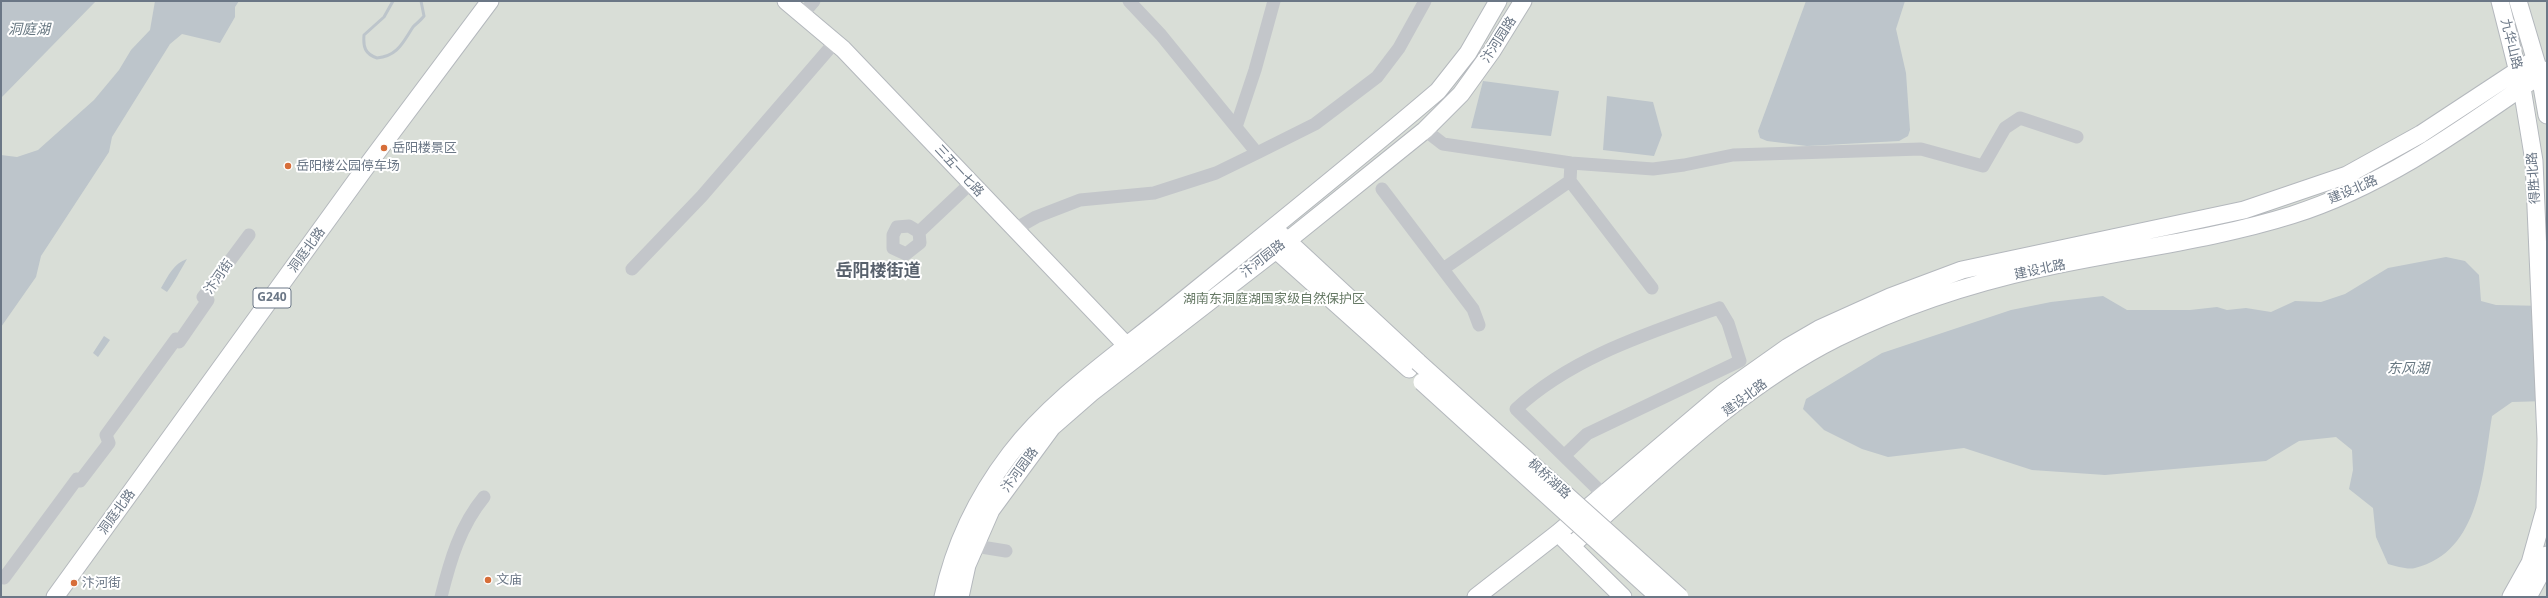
<!DOCTYPE html>
<html>
<head>
<meta charset="utf-8">
<style>
  body { margin:0 }
  #map { position:relative; width:2548px; height:598px; overflow:hidden; background:#f9f9f7; font-family:"Noto Sans",sans-serif }
  canvas { display:block }
  .frame { position:absolute; inset:0; border:2px solid #6b7786; pointer-events:none }
</style>
</head>
<body>
<div id="map">
<canvas width="2548" height="598"></canvas>
<div class="frame"></div>
</div>
<script>
const ctx = document.querySelector('canvas').getContext('2d');
ctx.lineJoin = 'round';
function fill(path, color) {
  ctx.fillStyle = color;
  ctx.fill(path, 'evenodd');
}
function strokePath(path, color, width, dash) {
  ctx.strokeStyle = color;
  ctx.lineWidth = width;
  ctx.lineCap = dash ? 'butt' : 'round';
  ctx.setLineDash(dash || []);
  ctx.stroke(path);
}
function write(font, color, halo, rows, align = 'center') {
  ctx.font = font + ' "Noto Sans","Noto Sans SC",sans-serif';
  ctx.lineWidth = 4;
  ctx.setLineDash([]);
  ctx.textBaseline = 'middle';
  ctx.strokeStyle = halo;
  ctx.fillStyle = color;
  for (const [text, x, y, turn = 0] of rows) {
    ctx.save();
    ctx.translate(x, y);
    ctx.rotate((+turn || 0) * Math.PI / 180);
    ctx.textAlign = isNaN(turn) ? turn : align;
    if (halo) ctx.strokeText(text, 0, 0);
    ctx.fillText(text, 0, 0);
    ctx.restore();
  }
}
const green = new Path2D(`
  M1 1H2547V597H1Z`);
const water = new Path2D(`
  M1 1H96L1 98Z
  M155 1H239L235 7V17L220 43 182 34 170 44 112 137 109 152 41 256 36 277 1 327V155L17 157 38 150 94 100 119 70 131 50 150 30Z
  M1806 1H1905L1896 29 1906 73 1910 130 1908 136 1899 141 1807 146 1767 141 1760 138 1758 131Z
  M1483 81 1559 91 1551 136 1471 128Z
  M1607 96 1653 102 1662 135 1654 156 1603 150Z
  M2446 257 2465 261 2479 275 2481 301 2496 305 2547 306V401L2512 402 2492 416C2483 470 2481 552 2415 568 2408 570 2396 566 2388 564L2376 537 2373 508 2349 489 2353 470 2352 450 2336 437 2299 441 2266 461 2105 475 2032 470 1964 448 1888 457 1862 449 1824 430 1803 409 1806 399 1882 353 2011 310 2051 302 2103 296 2127 310H2190L2217 307 2227 310 2246 308 2271 312 2295 301 2321 302 2345 294 2388 268Z
  M187 259C180 271 175 281 167 292L161 288C168 276 174 263 187 259Z
  M104 336 110 340 98 357 93 353Z`);
const stream = new Path2D(`
  M393 1 384 17 364 35C363 47 365 54 377 58 398 56 403 42 413 27 416 24 421 20 424 16L421 1`);
const minor = new Path2D(`
  M802 15 814 1
  M1236 127 1255 70 1274 1
  M1425 130 1443 144 1571 163 1653 169 1684 165 1733 155 1921 149 1983 166 2005 128 2020 118 2077 137
  M1257 153 1315 124 1377 77 1399 48 1425 1
  M1570 181 1652 288
  M1382 189 1473 309 1479 325
  M1015 229 1036 217 1080 200 1154 193 1216 173 1257 153 1161 35 1129 1
  M919 232 909 226 897 227 893 235V248L906 254 920 243 919 232 971 183
  M632 269 702 196 835 42
  M1443 269 1570 181 1571 163
  M1565 455 1587 434 1740 361 1728 323 1719 308C1649 333 1572 357 1516 409L1610 501
  M975 546 1006 551
  M4 578 77 479 80 481 109 443 106 435 176 339 179 342 208 300 203 297 249 235
  M441 597C450 561 460 526 484 497`);
const major = new Path2D(`
  M786 1 843 49 1127 346
  M2500 1 2522 88 2534 161 2546 439 2545 509 2530 563 2511 597
  M2518 1 2540 75 2547 115
  M1279 233 1418 362
  M1267 242 1409 369
  M1564 539 1623 597
  M1571 546C1654 472 1737 388 1837 338 1900 307 1969 284 2037 269 2122 250 2209 241 2292 215 2387 185 2466 126 2547 70
  M55 597 363 171 490 1
  M943 597C954 545 978 496 1010 454 1050 401 1112 358 1164 316 1256 241 1348 168 1438 91L1468 53 1498 1
  M960 597 967 565 991 510 1052 427 1091 393 1276 250 1425 130 1461 94 1492 51 1523 1
  M1476 597 1558 533 1723 393 1788 347 1819 329 1890 297 1962 270 2244 210 2347 175 2421 134 2535 59
  M2528 597 2543 569 2547 555`);
const majorBridge = new Path2D(`
  M1418 362 1680 597
  M1422 382 1659 597`);
const markers = [
  [384,148,4,"#d76e39"],
  [288,166,4,"#d76e39"],
  [488,580,4,"#d76e39"],
  [74,583,4,"#d76e39"]
];
const shields = [
  [272,298,38]
];
const shieldNames = [
  ["G240",272,298]
];
const streetNames = [
  ["汴河园路",1499,40,-57],
  ["九华山路",2511,44,76],
  ["三五一七路",959,171,47],
  ["得胜北路",2534,178,-94],
  ["建设北路",2353,190,-23],
  ["洞庭北路",307,250,-54],
  ["汴河园路",1263,259,-38],
  ["建设北路",2040,270,-12],
  ["汴河街",219,277,-55],
  ["建设北路",1745,398,-37],
  ["汴河园路",1020,470,-54],
  ["枫桥湖路",1549,479,42],
  ["洞庭北路",117,512,-54]
];
const poiNames = [
  ["岳阳楼景区",392,148],
  ["岳阳楼公园停车场",296,166],
  ["文庙",496,580],
  ["汴河街",82,583]
];
const parkNames = [
  ["湖南东洞庭湖国家级自然保护区",1274,299]
];
const waterNames = [
  ["洞庭湖",29,30],
  ["东风湖",2408,369]
];
const districtNames = [
  ["岳阳楼街道",878,271]
];
fill(green, '#d9ded7');
fill(water, '#bdc5cb');
strokePath(stream, '#bdc5cb', 3);
strokePath(major, '#b4b8bd', 19);
strokePath(minor, '#c3c6ca', 13);
strokePath(major, '#fff', 17);
strokePath(majorBridge, '#b4b8bd', 19, []);
strokePath(majorBridge, '#fff', 17);
for (const [x, y, r, color] of markers) {
  const dot = new Path2D();
  dot.arc(x, y, r, 0, 2 * Math.PI);
  ctx.fillStyle = color;
  ctx.fill(dot);
  strokePath(dot, '#fff', 1.5);
}
for (const [x, y, w] of shields) {
  const box = new Path2D();
  box.roundRect(x - w / 2, y - 10, w, 20, 3);
  ctx.fillStyle = '#fff';
  ctx.fill(box);
  strokePath(box, '#6b7786', 1);
}
write('bold 12px', '#6b7786', null, shieldNames);
write('13px', '#6b7786', '#fff', streetNames);
write('13px', '#6b7786', '#fff', poiNames, 'left');
write('13px', '#667965', '#fff', parkNames);
write('italic 14px', '#677781', '#fff', waterNames);
write('bold 17px', '#58616c', '#fff', districtNames);
</script>
</body>
</html>
